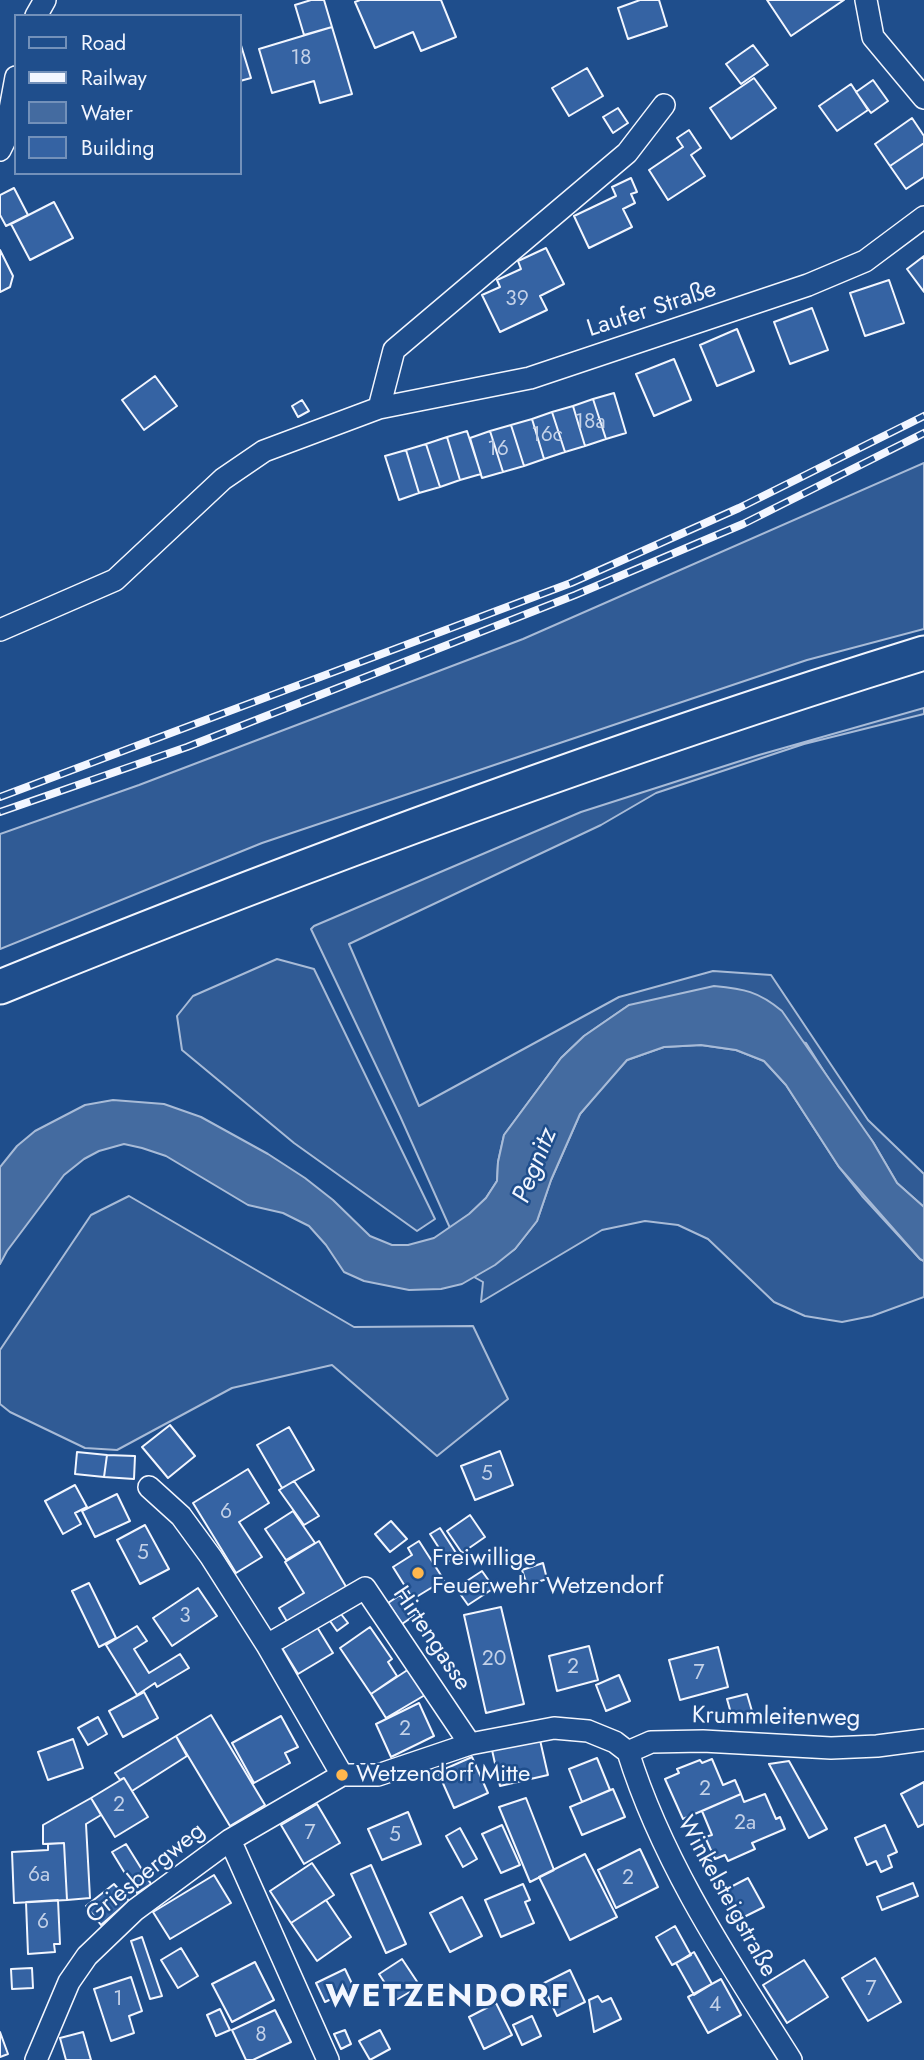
<!DOCTYPE html>
<html>
<head>
<meta charset="utf-8">
<style>
  body { margin:0 }
  #map { position:relative; width:924px; height:2060px; overflow:hidden; background:#1f4e8c; font-family:Jost,sans-serif }
  canvas { display:block }
  .legend { position:absolute; left:14px; top:14px; width:228px; height:161px; box-sizing:border-box; background:#1f4e8c; border:2px solid #7391ba; margin:0; padding:9px 12px; list-style:none; font-size:21px; color:#f2f6ff }
  .legend li { display:flex; align-items:center; gap:14px; height:35px }
  .legend b { width:35px; border:2px solid #7391ba }
</style>
</head>
<body>
<div id="map">
<canvas width="924" height="2060"></canvas>
<ul class="legend">
<li><b style="height:9px;background:#1f4e8c"></b>Road</li>
<li><b style="height:9px;background:#f2f6ff"></b>Railway</li>
<li><b style="height:19px;background:#446ba0"></b>Water</li>
<li><b style="height:19px;background:#3563a3"></b>Building</li>
</ul>
</div>
<script>
const ctx = document.querySelector('canvas').getContext('2d');
ctx.lineJoin = 'round';
function fill(path, color) {
  ctx.fillStyle = color;
  ctx.fill(path, 'evenodd');
}
function strokePath(path, color, width, dash) {
  ctx.strokeStyle = color;
  ctx.lineWidth = width;
  ctx.lineCap = dash ? 'butt' : 'round';
  ctx.setLineDash(dash || []);
  ctx.stroke(path);
}
function write(font, color, halo, rows, align = 'center') {
  ctx.font = font + ' Jost,sans-serif';
  ctx.lineWidth = 5;
  ctx.setLineDash([]);
  ctx.textBaseline = 'middle';
  ctx.strokeStyle = halo;
  ctx.fillStyle = color;
  for (const [text, x, y, turn = 0] of rows) {
    ctx.save();
    ctx.translate(x, y);
    ctx.rotate((+turn || 0) * Math.PI / 180);
    ctx.textAlign = isNaN(turn) ? turn : align;
    if (halo) ctx.strokeText(text, 0, 0);
    ctx.fillText(text, 0, 0);
    ctx.restore();
  }
}
const built = new Path2D(`
  M924 463V629L807 660 262 843 0 949V834L139 785 523 639Z
  M924 708V714L804 744 656 793 601 825 349 944 419 1106 619 997 713 971 771 975 868 1120 924 1174V1207L897 1183 873 1142 842 1100 806 1043 629 1005 584 1036 561 1058 504 1135 498 1162 497 1181 486 1198 470 1214 450 1228 400 1116 311 929 314 926 581 812 759 755Z
  M277 959 314 969 435 1219 417 1231 294 1143 182 1050 177 1016 193 996Z
  M701 1045 736 1050 764 1061 786 1085 839 1167 862 1196 920 1259 924 1261V1297L872 1316 842 1322 805 1316 774 1302 708 1239 678 1225 645 1221 602 1230 481 1302 483 1282 474 1277 515 1249 537 1221 551 1180 580 1114 609 1079 627 1060 664 1047Z
  M129 1196 354 1327 473 1326 508 1399 437 1456 332 1365 232 1388 117 1450 85 1448 10 1412 0 1404V1350L91 1215Z`);
const water = new Path2D(`
  M714 986C744 989 758 991 782 1011L873 1142 897 1183 924 1207V1261L920 1259 839 1167 786 1085 764 1061 736 1050 701 1045 664 1047 627 1060 580 1114 551 1180 537 1221 515 1249 495 1265 462 1284 441 1289 409 1290 364 1281 344 1272 326 1245 309 1226 283 1213 248 1205 166 1156 142 1148 124 1144 99 1151 84 1159 64 1175 7 1251 0 1264V1167L17 1146 35 1131 85 1105 113 1100 164 1104 201 1117 268 1154 305 1178 333 1200 370 1236 392 1245H408L434 1238 469 1214 486 1198 497 1181 498 1162 504 1135 561 1058 584 1036 629 1005Z`);
const building = new Path2D(`
  M311 0H324L332 27 304 35 295 5Z
  M360 0H441L456 37 421 51 413 32 375 48 355 2Z
  M640 0H659L667 26 628 39 618 8Z
  M767 0H844L791 36Z
  M332 27 352 94 320 103 314 81 272 93 259 49Z
  M240 42 251 78 240 81Z
  M753 45 768 65 741 84 726 64Z
  M587 68 603 96 569 116 552 88Z
  M754 78 776 108 731 139 710 108Z
  M873 80 888 101 871 113 856 92Z
  M851 84 868 110 837 131 819 106Z
  M618 108 628 123 613 133 603 117Z
  M912 118 924 136V143L890 166 875 144Z
  M689 130 701 148 691 155 705 176 668 200 649 170 683 147 677 138Z
  M924 143V177L906 189 890 166Z
  M631 178 637 192 631 194 635 203 623 209 632 227 589 248 574 216 616 196 612 187Z
  M14 188 28 215 6 226 0 215V195Z
  M54 202 73 238 30 260 11 224Z
  M546 248 564 284 540 296 547 310 500 332 482 295 500 287 497 280 521 269 518 261Z
  M0 250 13 276 10 287 0 292Z
  M924 256V292L907 269Z
  M889 280 904 323 865 336 850 293Z
  M812 308 828 350 790 364 774 322Z
  M737 329 754 371 717 386 700 345Z
  M674 359 691 400 654 416 636 374Z
  M155 376 177 406 144 430 122 400Z
  M614 393 626 433 606 439 593 399Z
  M593 399 606 439 585 446 573 406Z
  M302 400 309 411 298 417 292 406Z
  M573 406 585 446 565 452 552 412Z
  M552 412 565 452 544 459 532 419Z
  M532 419 544 459 524 466 511 425Z
  M511 425 524 466 503 472 490 431Z
  M467 431 481 474 460 480 447 437Z
  M490 431 503 472 482 478 470 438Z
  M447 437 460 480 440 487 426 444Z
  M426 444 440 487 419 493 406 450Z
  M406 450 419 493 399 500 385 456Z
  M170 1425 195 1456 168 1478 142 1447Z
  M289 1427 314 1470 282 1488 257 1445Z
  M500 1451 513 1485 475 1500 461 1466Z
  M77 1452 107 1455 104 1477 75 1474Z
  M107 1455 135 1456 134 1479 104 1477Z
  M248 1469 269 1503 239 1522 262 1557 236 1573 193 1503Z
  M294 1481 319 1516 304 1525 279 1490Z
  M75 1485 87 1507 75 1513 81 1524 63 1534 45 1501Z
  M117 1494 130 1521 95 1537 82 1511Z
  M293 1511 315 1543 286 1560 265 1529Z
  M470 1515 485 1537 462 1553 447 1531Z
  M391 1521 407 1539 390 1552 375 1534Z
  M145 1525 169 1569 140 1584 117 1540Z
  M440 1528 458 1556 448 1562 430 1534Z
  M319 1541 348 1590 289 1625 279 1608 304 1593 285 1562Z
  M419 1541 444 1580 413 1599 393 1567 412 1555 408 1548Z
  M543 1563 547 1579 527 1585 522 1570Z
  M482 1571 494 1588 468 1605 456 1588Z
  M89 1583 116 1638 99 1647 72 1591Z
  M198 1588 217 1616 172 1646 153 1618Z
  M400 1595 415 1615 402 1624 388 1603Z
  M501 1607 524 1704 486 1713 464 1615Z
  M341 1614 348 1623 337 1631 330 1621Z
  M137 1626 147 1641 134 1649 149 1673 180 1654 189 1668 157 1687 155 1683 137 1695 106 1645Z
  M317 1627 333 1653 298 1674 282 1648Z
  M370 1627 392 1659 388 1662 397 1676 371 1694 340 1648Z
  M589 1646 598 1680 557 1691 549 1656Z
  M718 1647 728 1687 680 1700 669 1660Z
  M409 1669 425 1695 386 1718 371 1694Z
  M619 1675 630 1701 606 1711 596 1685Z
  M144 1692 158 1718 123 1737 109 1711Z
  M747 1694 754 1718 734 1724 727 1699Z
  M419 1703 434 1736 391 1757 376 1724Z
  M211 1715 265 1805 230 1826 176 1736Z
  M281 1716 298 1747 285 1753 290 1763 254 1783 232 1743Z
  M98 1717 107 1734 88 1745 78 1728Z
  M176 1736 187 1756 132 1791 124 1778 120 1780 115 1773Z
  M73 1739 83 1768 48 1780 38 1752Z
  M540 1740 548 1775 500 1786 492 1750Z
  M472 1757 488 1793 454 1808 438 1772Z
  M597 1758 610 1790 582 1802 569 1769Z
  M712 1759 723 1785 735 1780 741 1794 683 1819 665 1779 679 1773 677 1769 700 1760 702 1763Z
  M789 1761 827 1829 809 1838 769 1764Z
  M124 1778 148 1817 115 1837 91 1798Z
  M924 1782V1824L918 1827 901 1794Z
  M613 1789 625 1817 582 1835 570 1807Z
  M741 1794 744 1802 765 1794 776 1819 780 1817 785 1829 752 1843 755 1849 728 1861 725 1855 715 1859 705 1837 712 1835 702 1811Z
  M91 1798 101 1815 86 1824 90 1898 67 1900 64 1843 43 1844V1825Z
  M526 1798 554 1870 530 1882 499 1807Z
  M317 1804 340 1843 304 1864 281 1825Z
  M408 1812 421 1844 382 1860 368 1829Z
  M502 1825 520 1865 501 1873 482 1834Z
  M885 1825 897 1852 888 1856 892 1867 881 1872 876 1861 867 1865 855 1838Z
  M460 1828 477 1859 463 1867 446 1836Z
  M64 1843 67 1900 14 1903 12 1852 48 1850V1844Z
  M126 1844 151 1884 137 1893 112 1852Z
  M640 1849 658 1887 616 1908 598 1870Z
  M585 1854 617 1917 570 1940 539 1877Z
  M312 1863 334 1895 291 1923 270 1891Z
  M371 1865 406 1944 386 1953 351 1874Z
  M214 1875 231 1903 170 1939 153 1912Z
  M748 1878 764 1907 738 1920 723 1891Z
  M913 1883 918 1896 882 1910 877 1897Z
  M114 1884 129 1901 101 1925 86 1906Z
  M523 1884 530 1900 525 1902 534 1923 501 1937 485 1900Z
  M462 1897 482 1936 450 1952 430 1913Z
  M58 1900 60 1944H54L55 1952 28 1954 26 1902Z
  M326 1900 351 1937 317 1961 291 1923Z
  M675 1926 691 1955 672 1965 656 1937Z
  M142 1937 162 1996 150 1999 131 1941Z
  M181 1948 198 1976 178 1988 161 1960Z
  M694 1952 712 1984 694 1995 676 1963Z
  M875 1958 901 2002 868 2021 842 1978Z
  M402 1959 420 1986 396 2000 379 1974Z
  M804 1960 828 1997 787 2023 763 1985Z
  M255 1962 274 2000 232 2022 212 1984Z
  M32 1968 33 1988 12 1989 11 1969Z
  M345 1969 354 1988 325 2002 316 1983Z
  M570 1970 585 2002 557 2016 542 1984Z
  M131 1977 142 2011 129 2016 134 2033 111 2041 94 1989Z
  M721 1979 741 2015 708 2033 688 1997Z
  M598 1996 602 2002 611 1998 621 2019 594 2032 589 2000Z
  M496 2003 512 2035 484 2049 469 2017Z
  M220 2009 230 2030 216 2036 207 2015Z
  M275 2010 291 2042 253 2060H246L232 2030Z
  M532 2016 541 2036 522 2045 513 2025Z
  M345 2030 351 2044 341 2049 334 2034Z
  M380 2030 390 2049 370 2060 359 2041Z
  M0 2032 8 2054 0 2057Z
  M83 2032 91 2060H66L60 2038Z`);
const street = new Path2D(`
  M866 0 873 37 924 98
  M36 16 45 0
  M0 150 4 142 16 77
  M379 408 394 350 627 153 664 105
  M0 630 115 580 223 479 264 451 379 408 530 378 808 285 865 261 924 217
  M149 1487 181 1516 211 1557 267 1645 342 1775
  M267 1645 365 1588 470 1744
  M628 1752C663 1864 729 1962 791 2060
  M628 1752 651 1742 703 1741 831 1748 877 1746 924 1740
  M230 1840 328 2060
  M36 2060 69 1982 87 1956 135 1910 230 1840 342 1775H378L470 1744 554 1728 588 1731 615 1742 628 1752`);
const primary = new Path2D(`
  M0 987C304 863 611 750 924 653`);
const rail = new Path2D(`
  M0 797 571 583 739 508 924 416
  M0 812 187 747 575 595 743 524 924 433`);
const markers = [
  [418,1573,7,"#ffb74d"],
  [342,1775,7,"#ffb74d"]
];
const numberNames = [
  ["18",301,59],
  ["39",517,300],
  ["18a",590,423],
  ["16c",547,436],
  ["16",498,450],
  ["5",487,1475],
  ["6",226,1513],
  ["5",143,1554],
  ["3",185,1617],
  ["20",494,1660],
  ["2",573,1668],
  ["7",699,1674],
  ["2",405,1730],
  ["2",705,1790],
  ["2",119,1806],
  ["2a",745,1824],
  ["7",310,1834],
  ["5",395,1836],
  ["6a",39,1876],
  ["2",628,1879],
  ["6",43,1923],
  ["7",871,1990],
  ["1",118,2000],
  ["4",715,2006],
  ["8",261,2036]
];
const streetNames = [
  ["Laufer Straße",652,310,-18],
  ["Hirtengasse",431,1639,56],
  ["Krummleitenweg",776,1718,1],
  ["Griesbergweg",146,1874,-39],
  ["Winkelsteigstraße",726,1897,61]
];
const poiNames = [
  ["Freiwillige",432,1559],
  ["Feuerwehr Wetzendorf",432,1587],
  ["Wetzendorf Mitte",356,1775]
];
const waterNames = [
  ["Pegnitz",536,1166,-68]
];
const districtNames = [
  ["WETZENDORF",448,1998]
];
fill(built, '#305b95');
strokePath(built, '#a8bbd7', 2);
fill(water, '#446ba0');
strokePath(water, '#a8bbd7', 2);
fill(building, '#3563a3');
strokePath(building, '#f2f6ff', 2);
strokePath(street, '#f2f6ff', 24);
strokePath(primary, '#f2f6ff', 37);
strokePath(street, '#1f4e8c', 21);
strokePath(primary, '#1f4e8c', 33);
strokePath(rail, '#f2f6ff', 8);
strokePath(rail, '#1f4e8c', 5, [16]);
for (const [x, y, r, color] of markers) {
  const dot = new Path2D();
  dot.arc(x, y, r, 0, 2 * Math.PI);
  ctx.fillStyle = color;
  ctx.fill(dot);
  strokePath(dot, '#1f4e8c', 2.5);
}
write('21px', '#c3d1e8', null, numberNames);
write('24px', '#f2f6ff', '#1f4e8c', streetNames);
write('24px', '#f2f6ff', '#1f4e8c', poiNames, 'left');
write('italic 26px', '#f2f6ff', '#1f4e8c', waterNames);
ctx.letterSpacing = '2px';
write('bold 32px', '#f2f6ff', '#1f4e8c', districtNames);
ctx.letterSpacing = '0px';
</script>
</body>
</html>
